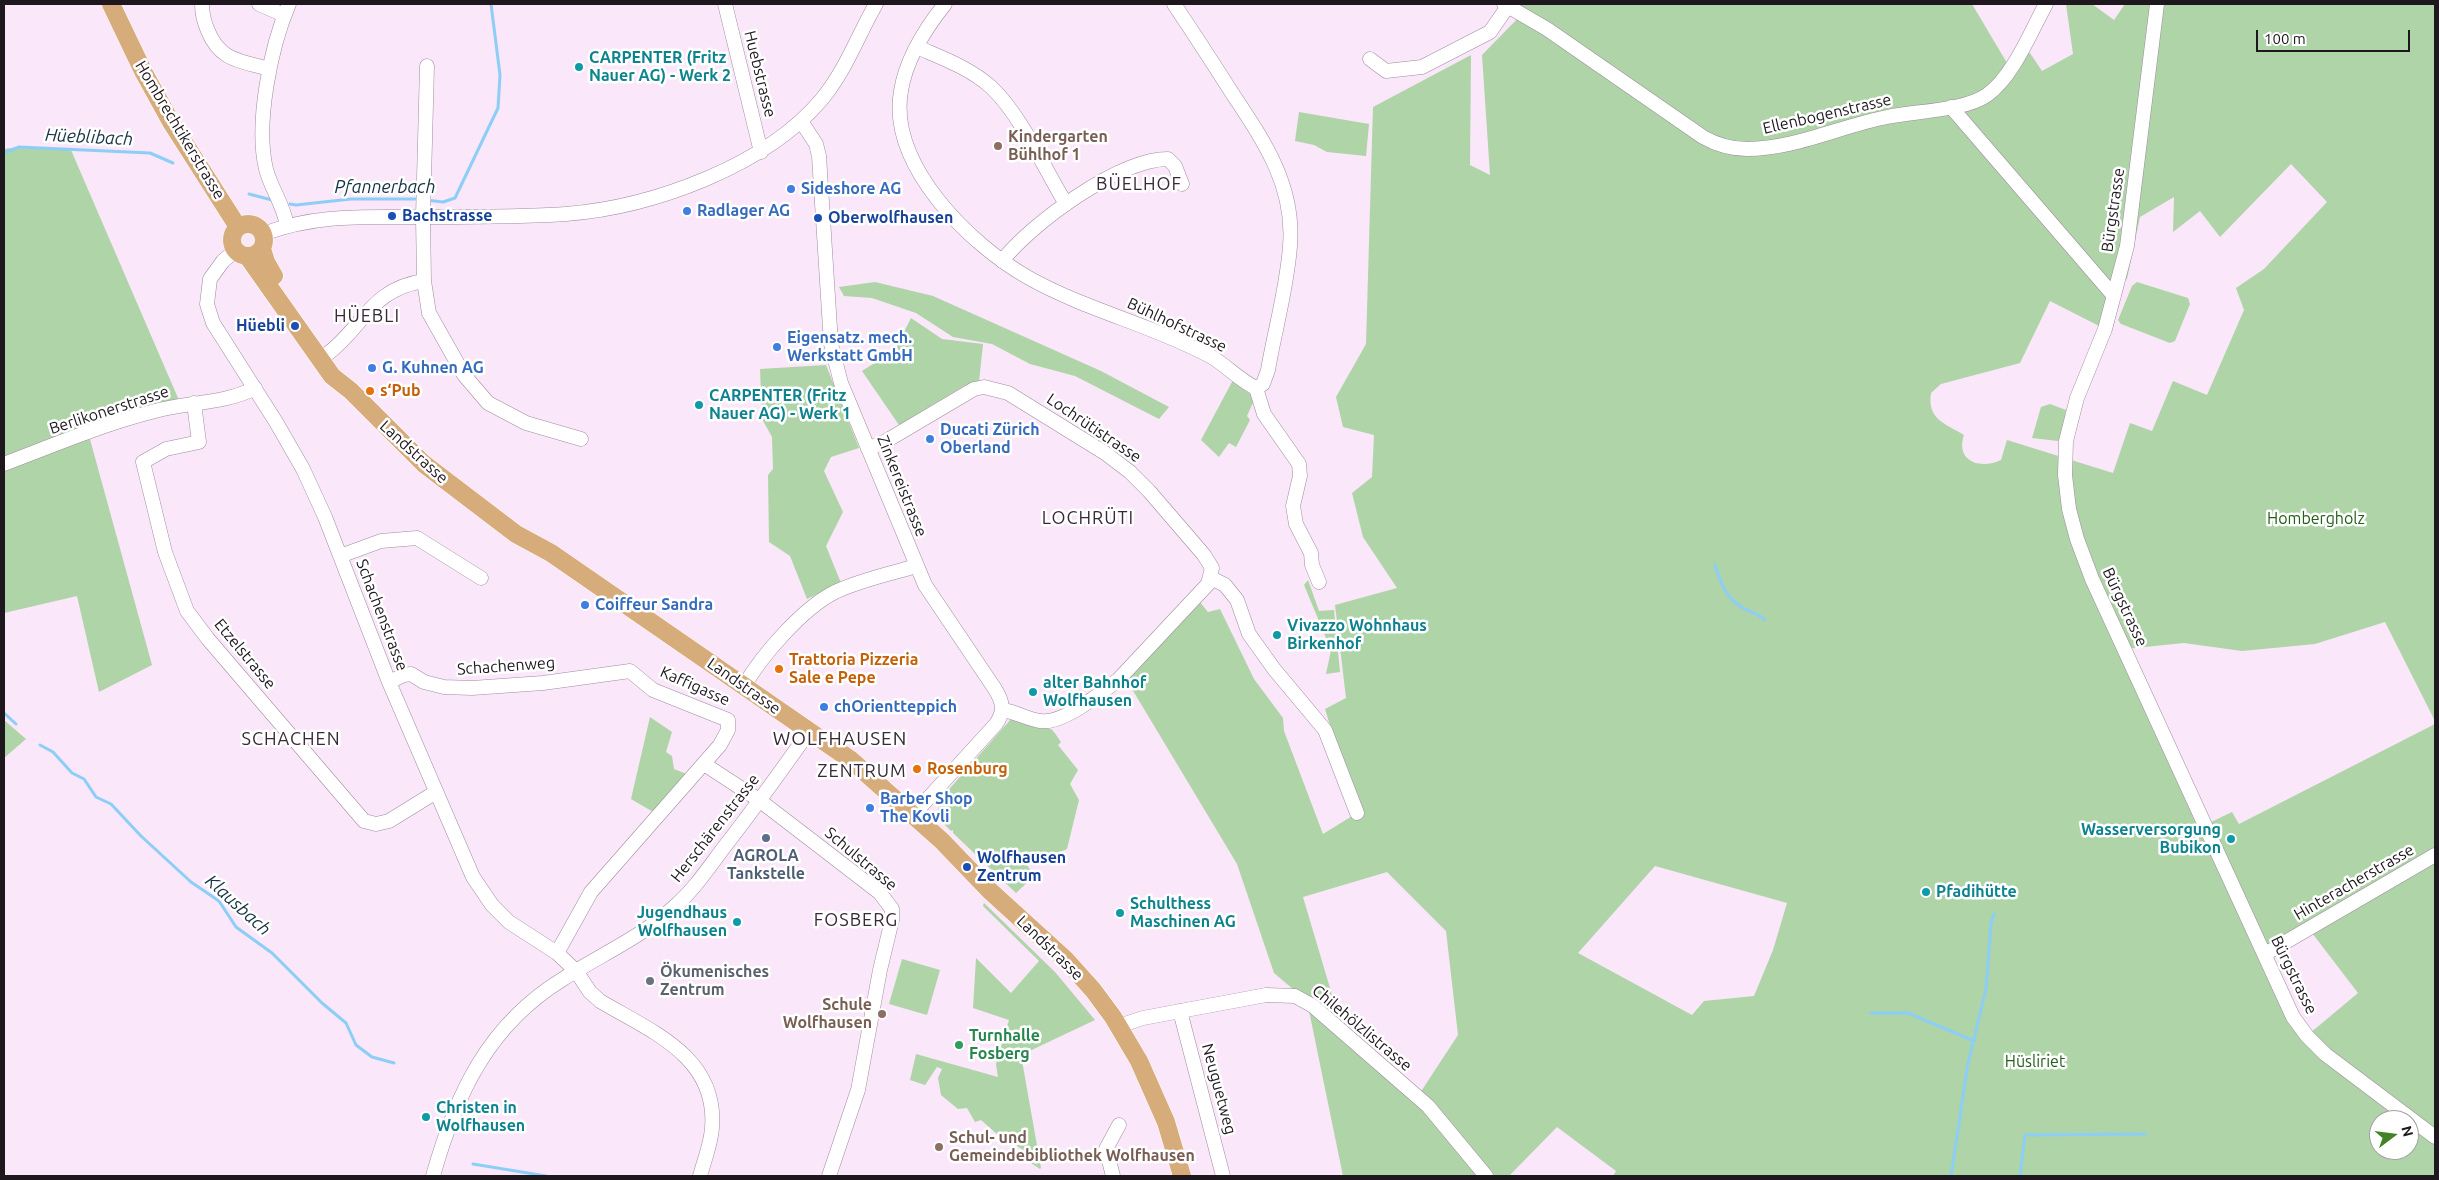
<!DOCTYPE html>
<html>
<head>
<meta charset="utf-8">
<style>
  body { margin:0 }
  #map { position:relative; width:2439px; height:1180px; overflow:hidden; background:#fae7f9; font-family:Ubuntu,sans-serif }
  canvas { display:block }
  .frame { position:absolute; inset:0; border:5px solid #1e171e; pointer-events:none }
  .north { position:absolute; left:2369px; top:1110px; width:50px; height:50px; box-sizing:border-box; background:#fff; border:1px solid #a5a2a5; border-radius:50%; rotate:75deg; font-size:14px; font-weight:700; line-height:20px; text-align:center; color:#1e171e }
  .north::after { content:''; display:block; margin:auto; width:18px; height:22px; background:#428425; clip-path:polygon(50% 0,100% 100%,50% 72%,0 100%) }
  .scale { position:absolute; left:2256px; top:30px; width:154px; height:22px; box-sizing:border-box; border:2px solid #1e171e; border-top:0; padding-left:6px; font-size:15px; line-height:18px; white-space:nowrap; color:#1e171e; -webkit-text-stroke:4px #fff; paint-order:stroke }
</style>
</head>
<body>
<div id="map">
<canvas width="2439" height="1180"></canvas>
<div class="frame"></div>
<div class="north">N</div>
<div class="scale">100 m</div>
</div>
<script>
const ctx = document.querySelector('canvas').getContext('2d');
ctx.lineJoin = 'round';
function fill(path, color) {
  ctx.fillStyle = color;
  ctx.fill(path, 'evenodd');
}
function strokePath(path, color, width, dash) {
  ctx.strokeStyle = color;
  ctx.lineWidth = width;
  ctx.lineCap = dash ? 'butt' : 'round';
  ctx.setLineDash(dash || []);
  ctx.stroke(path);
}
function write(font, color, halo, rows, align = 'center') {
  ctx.font = font + ' Ubuntu,sans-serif';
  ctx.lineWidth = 5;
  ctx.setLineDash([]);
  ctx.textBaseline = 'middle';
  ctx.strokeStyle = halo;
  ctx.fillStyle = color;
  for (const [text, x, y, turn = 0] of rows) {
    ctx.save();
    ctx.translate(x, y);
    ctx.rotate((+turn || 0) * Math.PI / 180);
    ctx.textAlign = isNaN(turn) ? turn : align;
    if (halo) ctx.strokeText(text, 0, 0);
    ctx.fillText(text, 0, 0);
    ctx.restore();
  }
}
const green = new Path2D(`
  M1512 4H1972L2007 63 2030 53 2042 71 2073 54 2066 4H2092L2114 20 2125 4H2435V721L2385 622 2315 644 2242 651 2184 643 2125 649 2205 825 2232 812 2239 824 2435 724V1131L2309 1034 2358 993 2309 929 2265 954 2300 1027 2435 1137V1176H1613L1616 1171 1557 1127 1509 1176H1343L1307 1001 1274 973 1237 864 1126 679 1199 601 1208 612 1220 609 1254 679 1283 718 1284 731 1323 834 1357 813 1325 709 1346 698 1335 605 1397 588 1363 537 1352 493 1372 477 1374 435 1343 427 1336 397 1366 344 1373 107 1471 55 1470 165 1490 175 1482 55 1525 11ZM2291 164 2327 202 2264 269 2236 288 2244 310 2207 395 2173 381 2152 431 2130 423 2113 473 2007 440 2001 460C1980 470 1955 461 1964 435 1944 423 1927 419 1931 393L1941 384 2020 363 2050 301 2105 329 2118 282 2127 279 2140 217 2174 197 2173 232 2200 211 2220 237ZM1655 866 1787 903 1773 950 1754 996 1704 1001 1692 1015 1578 953ZM1387 872 1446 931 1458 1035 1418 1096 1343 1032 1303 897ZM2379 1120H2409V1150H2379Z
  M1299 112 1369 124 1366 156 1327 152 1314 145 1295 141Z
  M19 147 71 150 181 405 88 432 152 665 99 692 77 596 4 613V149Z
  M875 282 933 296 1101 371 1169 407 1159 419 1075 376 1030 364 992 344 953 337 916 313 872 298 844 296 839 287Z
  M2137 282 2188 298 2190 304 2175 341 2170 343 2121 324 2118 320 2132 286Z
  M911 318 942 339 983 344 979 382 964 386 899 425 862 371 895 350Z
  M826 365 859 448 831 457 824 471 843 512 826 546 841 583 807 599 790 556 769 542 768 475 773 469 772 437 762 419 760 369Z
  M1233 380 1255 398 1247 416 1250 420 1236 447 1229 443 1219 457 1201 440Z
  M2050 404 2066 410 2061 438 2058 441 2032 438 2041 407Z
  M1308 580 1319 611 1334 610 1340 672 1326 674 1331 650 1304 585Z
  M650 717 672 732 666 752 672 756 674 769 689 775 655 813 631 799Z
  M1011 719C1019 721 1046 727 1051 729 1055 732 1058 738 1061 742L1058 745 1078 770 1070 784 1079 800 1067 849 1044 859 1040 854 1025 862 1034 876 1016 893 953 833V830L951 831 942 822 938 809 944 795Z
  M4 720 26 739 4 758Z
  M984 903 1055 972 1095 1020 1021 1055 1041 1168 1040 1169 1028 1161 1029 1154 1017 1146 1016 1140 1006 1142 981 1120 975 1122 967 1108 958 1109 941 1095 938 1078 942 1069 937 1067 925 1085 910 1080 916 1054 998 1077 996 1064 1009 1020 973 1008 976 958 1011 993 1039 961 983 906Z
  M902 959 940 970 927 1015 889 1004Z`);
const stream = new Path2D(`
  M4 153 19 147 150 153 173 163
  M249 194 272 200
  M426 200 443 202 455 198 498 108 500 75 491 4
  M290 204 296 205 351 199H420
  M1715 565C1721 584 1726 599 1745 609 1753 613 1759 614 1765 620
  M4 713 16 724
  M40 745 53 752 72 773 84 779 96 797 111 804 141 836 191 882 219 901 236 927 272 953 322 1003 346 1023 356 1045 372 1057 394 1063
  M1871 1013H1908L1974 1041
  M473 1164 546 1176
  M1951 1176 1968 1063 1986 989 1991 924 1994 914
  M2020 1176 2025 1135 2145 1134`);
const minor = new Path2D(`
  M202 4C202 14 204 22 208 31 220 61 241 61 269 69
  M259 4 284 15
  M725 4 761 152
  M945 4C925 29 906 59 901 91 888 165 970 245 1029 278 1086 310 1152 325 1210 356 1226 365 1239 380 1256 388L1263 384 1268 370C1275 329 1287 288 1290 246 1295 186 1264 141 1232 93 1213 63 1194 34 1174 4
  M1504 4 1547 29 1703 137C1717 145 1730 149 1747 149 1794 149 1841 126 1887 117 1915 111 1964 111 1987 95 2013 77 2031 31 2046 4
  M2157 4 2127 246 2105 329 2077 398 2066 441 2065 475 2069 509 2077 539 2092 579 2293 1017 2307 1036 2325 1054 2435 1137
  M917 47C942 58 970 68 991 87 1021 115 1044 168 1066 204
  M1370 59 1386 71 1422 67 1490 32 1508 6
  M427 66 423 217 424 281 429 313 464 375 488 403 526 423 581 439
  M1951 107 2114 296
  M801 121 816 144 819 156 831 344 841 383 925 585 995 689C1003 702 1005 711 996 724L913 815
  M287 226C284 205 271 189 266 169 255 123 271 46 289 4
  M263 234C322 212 374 218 434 217 479 217 523 217 566 214 653 207 766 166 822 99 846 70 858 35 876 4
  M235 251 223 261 210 279 207 304 213 323 276 422 303 469 325 517 389 682 473 877 492 905 509 922 557 953 576 971 590 992 600 1001C650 1031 718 1056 712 1128 711 1144 704 1161 700 1176
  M1002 261C1032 223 1119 159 1168 159L1175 166 1182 184
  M326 355C364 327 370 289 424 281
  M1256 388 1264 414 1299 464 1300 476 1293 506 1296 524 1311 553 1312 565 1319 582
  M194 403 199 442 166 449 143 462 165 552 187 611 208 639 364 821 376 824 389 821 436 792
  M868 449 886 441 974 389 984 387 1008 393 1105 453 1130 472 1149 491 1204 555 1212 568 1208 584 1118 680C1100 693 1063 725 1040 721 1027 719 1016 712 1003 710
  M4 464C54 445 103 424 155 411 187 402 225 404 255 388
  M340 556 381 541 417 538 481 578
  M1211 578 1225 585 1237 600 1249 634 1274 669 1325 730 1357 813
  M389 682 404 675 411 674 424 682 444 687 472 688 543 683 630 671 653 690 728 720V730L720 745 591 892 557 953
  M744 686C762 655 803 608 835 592 860 580 890 574 916 566
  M704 764 759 800 819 846 880 893 892 909V920L880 970 858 1090 829 1176
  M2265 954 2435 855
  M1180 1011 1223 1176
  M1119 1026 1143 1018 1266 995 1295 996 1313 1006 1428 1106 1486 1176
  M433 1176C456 1094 488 1025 563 979 600 955 642 937 674 907 694 890 709 867 725 846 754 809 781 771 808 733
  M1113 1176 1106 1149 1119 1125`);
const major = new Path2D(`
  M111 4 144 73 171 122 238 227
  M232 240a16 16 0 1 1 32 0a16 16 0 1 1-32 0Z
  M262 249 266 262 274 276
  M248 257 332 376 351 391 424 464 516 534 551 553 851 760 942 841 989 890 1066 960 1093 990 1113 1017 1139 1061 1166 1122 1182 1176`);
const markers = [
  [579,67,5,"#0f9aa8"],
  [998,146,5,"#8d6e63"],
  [791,189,5,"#3f7fe0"],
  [687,211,5,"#3f7fe0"],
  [392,216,5,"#1a4fb4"],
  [818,218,5,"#1a4fb4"],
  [295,326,5,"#1a4fb4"],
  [777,347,5,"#3f7fe0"],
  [372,368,5,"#3f7fe0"],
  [370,391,5,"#e8710a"],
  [699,405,5,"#0f9aa8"],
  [930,439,5,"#3f7fe0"],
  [585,605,5,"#3f7fe0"],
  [1277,635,5,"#0f9aa8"],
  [779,669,5,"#e8710a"],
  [1033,692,5,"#0f9aa8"],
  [824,707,5,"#3f7fe0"],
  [917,769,5,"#e8710a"],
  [870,808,5,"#3f7fe0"],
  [766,838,5,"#5c6f8a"],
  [2231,839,5,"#0f9aa8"],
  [967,867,5,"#1a4fb4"],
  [1926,892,5,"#0f9aa8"],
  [1120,913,5,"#0f9aa8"],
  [737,922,5,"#0f9aa8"],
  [650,981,5,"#6b7280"],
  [882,1014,5,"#8d6e63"],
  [959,1045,5,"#2e9e5b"],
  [426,1117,5,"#0f9aa8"],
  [939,1147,5,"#8d6e63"]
];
const cultureNames = [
  ["CARPENTER (Fritz",589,58],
  ["Nauer AG) - Werk 2",589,76],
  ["CARPENTER (Fritz",709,396],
  ["Nauer AG) - Werk 1",709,414],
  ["Vivazzo Wohnhaus",1287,626],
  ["Birkenhof",1287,644],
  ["alter Bahnhof",1043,683],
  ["Wolfhausen",1043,701],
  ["Wasserversorgung",2221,830,"right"],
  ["Bubikon",2221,848,"right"],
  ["Pfadihütte",1936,892],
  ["Schulthess",1130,904],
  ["Maschinen AG",1130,922],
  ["Jugendhaus",727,913,"right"],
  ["Wolfhausen",727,931,"right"],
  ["Christen in",436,1108],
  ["Wolfhausen",436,1126]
];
const streetNames = [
  ["Huebstrasse",760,74,76],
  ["Ellenbogenstrasse",1827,114,-13],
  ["Hombrechtikerstrasse",180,130,59],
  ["Bürgstrasse",2113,210,-82],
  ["Bühlhofstrasse",1177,325,25],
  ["Berlikonerstrasse",109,410,-18],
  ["Lochrütistrasse",1094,428,34],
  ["Landstrasse",414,452,42],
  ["Zinkereistrasse",902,486,68],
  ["Bürgstrasse",2125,607,65],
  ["Schachenstrasse",382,615,69],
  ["Etzelstrasse",245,654,50],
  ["Schachenweg",506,666,-4],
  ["Kaffigasse",695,686,24],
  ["Landstrasse",744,686,35],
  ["Herschärenstrasse",715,828,-52],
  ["Schulstrasse",861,859,40],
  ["Hinteracherstrasse",2354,882,-30],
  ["Landstrasse",1050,948,44],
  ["Bürgstrasse",2294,975,64],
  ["Chilehölzlistrasse",1362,1028,40],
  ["Neuguetweg",1219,1089,75]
];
const educationNames = [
  ["Kindergarten",1008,137],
  ["Bühlhof 1",1008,155],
  ["Schule",872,1005,"right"],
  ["Wolfhausen",872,1023,"right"],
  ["Schul- und",949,1138],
  ["Gemeindebibliothek Wolfhausen",949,1156]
];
const shopNames = [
  ["Sideshore AG",801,189],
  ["Radlager AG",697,211],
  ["Eigensatz. mech.",787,338],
  ["Werkstatt GmbH",787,356],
  ["G. Kuhnen AG",382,368],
  ["Ducati Zürich",940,430],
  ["Oberland",940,448],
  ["Coiffeur Sandra",595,605],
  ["chOrientteppich",834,707],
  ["Barber Shop",880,799],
  ["The Kovli",880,817]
];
const transitNames = [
  ["Bachstrasse",402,216],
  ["Oberwolfhausen",828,218],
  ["Hüebli",285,326,"right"],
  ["Wolfhausen",977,858],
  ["Zentrum",977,876]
];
const foodNames = [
  ["s‘Pub",380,391],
  ["Trattoria Pizzeria",789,660],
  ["Sale e Pepe",789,678],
  ["Rosenburg",927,769]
];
const parkNames = [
  ["Hombergholz",2316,519],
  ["Hüsliriet",2035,1062]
];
const serviceNames = [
  ["AGROLA",766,856],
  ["Tankstelle",766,874]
];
const worshipNames = [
  ["Ökumenisches",660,972],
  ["Zentrum",660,990]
];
const leisureNames = [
  ["Turnhalle",969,1036],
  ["Fosberg",969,1054]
];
const waterNames = [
  ["Hüeblibach",89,137,3],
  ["Pfannerbach",385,187],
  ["Klausbach",238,905,42]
];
const neighbourhoodNames = [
  ["BÜELHOF",1139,184],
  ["HÜEBLI",367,316],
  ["LOCHRÜTI",1088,518],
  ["SCHACHEN",291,739],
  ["ZENTRUM",862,771],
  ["FOSBERG",856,920]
];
const quarterNames = [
  ["WOLFHAUSEN",840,739]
];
fill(green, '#aed4a7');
strokePath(stream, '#8dcef6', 3);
strokePath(minor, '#9e8d9d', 15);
strokePath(major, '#fff', 19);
strokePath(minor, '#fff', 14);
strokePath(major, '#d7ac7b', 18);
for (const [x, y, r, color] of markers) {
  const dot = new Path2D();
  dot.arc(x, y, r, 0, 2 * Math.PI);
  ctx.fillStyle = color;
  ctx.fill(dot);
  strokePath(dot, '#fff', 2);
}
write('bold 16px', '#0d838f', '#fff', cultureNames, 'left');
write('16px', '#1e171e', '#fff', streetNames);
write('bold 16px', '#785e54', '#fff', educationNames, 'left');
write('bold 16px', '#366cbe', '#fff', shopNames, 'left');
write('bold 16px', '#164399', '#fff', transitNames, 'left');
write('bold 16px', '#c56008', '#fff', foodNames, 'left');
write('16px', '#245e1a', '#fff', parkNames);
write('bold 16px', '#4e5e75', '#fff', serviceNames);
write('bold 16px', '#5b616d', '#fff', worshipNames, 'left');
write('bold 16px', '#27864d', '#fff', leisureNames, 'left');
write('italic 18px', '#163344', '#fff', waterNames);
ctx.letterSpacing = '1px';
write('18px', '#372937', '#fff', neighbourhoodNames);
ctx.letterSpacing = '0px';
ctx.letterSpacing = '1px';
write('19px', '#372937', '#fff', quarterNames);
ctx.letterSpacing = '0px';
</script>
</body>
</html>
